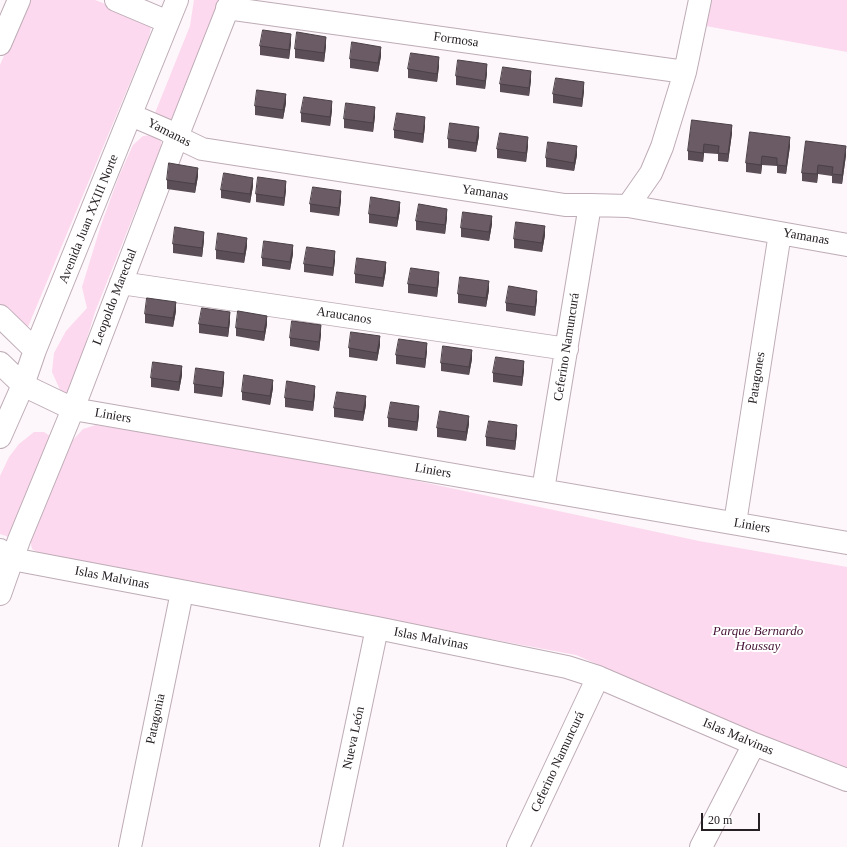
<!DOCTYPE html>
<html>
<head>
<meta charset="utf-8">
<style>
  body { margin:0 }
  #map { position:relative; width:847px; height:847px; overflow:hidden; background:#fdf6fa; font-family:"Times New Roman",serif }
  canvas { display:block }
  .scale { position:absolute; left:701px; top:813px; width:59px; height:18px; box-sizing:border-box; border:2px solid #262024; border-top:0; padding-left:5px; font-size:12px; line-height:14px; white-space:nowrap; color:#262024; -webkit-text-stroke:3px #fff; paint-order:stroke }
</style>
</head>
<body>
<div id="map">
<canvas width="847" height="847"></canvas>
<div class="scale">20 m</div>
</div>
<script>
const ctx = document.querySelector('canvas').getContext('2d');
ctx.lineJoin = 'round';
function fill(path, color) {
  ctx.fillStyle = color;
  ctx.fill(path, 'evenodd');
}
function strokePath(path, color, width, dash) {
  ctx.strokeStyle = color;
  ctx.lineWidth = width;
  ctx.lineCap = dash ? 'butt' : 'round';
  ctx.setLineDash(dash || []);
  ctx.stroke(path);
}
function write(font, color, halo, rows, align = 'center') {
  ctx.font = font + ' "Times New Roman",serif';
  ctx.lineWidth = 4;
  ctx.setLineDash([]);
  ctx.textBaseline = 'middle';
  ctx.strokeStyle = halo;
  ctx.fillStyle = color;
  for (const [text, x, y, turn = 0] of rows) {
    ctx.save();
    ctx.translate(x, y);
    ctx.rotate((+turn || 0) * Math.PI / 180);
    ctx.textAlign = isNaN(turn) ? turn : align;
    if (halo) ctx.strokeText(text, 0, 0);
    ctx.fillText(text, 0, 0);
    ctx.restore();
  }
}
const green = new Path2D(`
  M28 0H95L147 20 151 27 149 37 25 334 0 309V65Z
  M194 0H220L177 106 174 127 153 118 190 26Z
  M712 0H847V52L706 26Z
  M153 135 161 141 162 152 136 209 95 312 69 397 61 392 52 372 54 353 66 331 87 308 82 287 101 225 119 176 133 145 143 136Z
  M96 425 319 460 699 541 847 567V773L576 655 44 556 32 549 30 539 64 452 73 440 83 429Z
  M34 432H44L50 436 9 537 0 534V476L9 457 19 444Z`);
const minor = new Path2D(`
  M116 0 168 22
  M227 8 685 72
  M0 44 19 0
  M131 115 166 130 177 137 202 149 565 205H590L628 206 847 245
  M628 206 651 173 662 147 685 72 700 0
  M121 283 567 349
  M0 316 35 350
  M0 363 23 385 73 409 847 543
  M0 437 23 385 35 350 177 0
  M543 490 590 205
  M735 523 780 233
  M0 550 12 559 377 628 567 667 598 677 754 744 847 780
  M0 594 19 540 73 409 177 137 231 0
  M130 847 182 592
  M331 847 377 628
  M518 847 598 677
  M701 847 754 744`);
const wall = new Path2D(`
  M291 43 289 59 260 55V46Z
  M326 46 324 62 295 58V49Z
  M381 56 378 72 350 68V59Z
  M439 66 437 82 408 78V69Z
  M487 73 485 89 456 85V76Z
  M531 80 529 96 500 92V84Z
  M584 91 582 107 553 103V94Z
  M286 103 283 119 255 115V106Z
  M332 110 330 126 301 122V113Z
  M375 116 373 132 344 128V119Z
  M692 120 732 133 728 162 718 161V154L704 153 703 162 688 160V151Z
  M425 126 423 143 394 138V130Z
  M750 132 790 146 786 174 777 173V166L762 165 761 174 746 172V163Z
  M479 136 476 152 448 148V139Z
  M806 141 846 155 842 184 832 183V176L818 174 817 183 802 181V173Z
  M528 146 526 162 497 158V149Z
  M577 155 574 171 546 167V158Z
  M198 176 195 193 167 189V180Z
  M253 186 250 203 221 198V190Z
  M286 190 284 206 256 202V194Z
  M341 200 339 216 310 212V204Z
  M400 210 397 227 369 223V214Z
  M447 217 445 234 416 230V221Z
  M492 224 489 241 461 237V228Z
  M545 235 542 252 514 248V239Z
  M204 240 202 257 173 253V244Z
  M247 246 244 263 216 259V250Z
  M293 254 290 270 262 266V258Z
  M335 260 333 276 304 272V264Z
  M386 270 383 287 355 283V274Z
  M439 280 437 297 408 293V284Z
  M489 290 486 307 458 303V294Z
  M537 299 535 316 506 311V303Z
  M176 311 173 327 145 323V314Z
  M230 321 228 337 199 333V324Z
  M267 324 264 341 236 336V328Z
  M321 334 319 351 290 346V338Z
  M380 345 377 361 349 357V348Z
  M427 351 425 368 396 364V355Z
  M472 359 469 375 441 371V363Z
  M524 370 522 386 493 382V373Z
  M182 375 179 391 151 387V378Z
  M224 381 222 397 194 393V384Z
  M273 388 270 405 242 400V392Z
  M315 394 313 411 285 407V398Z
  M366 405 363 421 334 417V408Z
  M419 415 417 431 388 427V418Z
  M469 424 466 441 437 437V428Z
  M517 433 515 450 486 446V437Z`);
const shadedWall = new Path2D(`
  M291 34V43L289 59V50Z
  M326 37V46L324 62V53Z
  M381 47V56L378 72V63Z
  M439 57V66L437 82V74Z
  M487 64V73L485 89V81Z
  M531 71V80L529 96V88Z
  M584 82V91L582 107V99Z
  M286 94V103L283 119V110Z
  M332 101V110L330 126V117Z
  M375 107V116L373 132V123Z
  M425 117V126L423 143V134Z
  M732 125V133L728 162V154Z
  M479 127V136L476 152V143Z
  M528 137V146L526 162V153Z
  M790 137V146L786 174V166Z
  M704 144V153L703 162V153Z
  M577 146V155L574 171V163Z
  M846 146V155L842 184V175Z
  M762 156V165L761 174V165Z
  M818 165V174L817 183V174Z
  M198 168V176L195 193V184Z
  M253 178V186L250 203V194Z
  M286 181V190L284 206V198Z
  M341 191V200L339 216V208Z
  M400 202V210L397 227V218Z
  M447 209V217L445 234V225Z
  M492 216V224L489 241V232Z
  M545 226V235L542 252V243Z
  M204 232V240L202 257V248Z
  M247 238V246L244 263V254Z
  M293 245V254L290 270V262Z
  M335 251V260L333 276V268Z
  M386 262V270L383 287V278Z
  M439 272V280L437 297V288Z
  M489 281V290L486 307V298Z
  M537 291V299L535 316V307Z
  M176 302V311L173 327V318Z
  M230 312V321L228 337V328Z
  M267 316V324L264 341V332Z
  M321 325V334L319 351V342Z
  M380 336V345L377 361V353Z
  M427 343V351L425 368V359Z
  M472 350V359L469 375V367Z
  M524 361V370L522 386V377Z
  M182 366V375L179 391V382Z
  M224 372V381L222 397V388Z
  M273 380V388L270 405V396Z
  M315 386V394L313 411V402Z
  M366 396V405L363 421V412Z
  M419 406V415L417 431V422Z
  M469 416V424L466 441V432Z
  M517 425V433L515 450V441Z`);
const building = new Path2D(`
  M263 30 291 34 289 50 260 46Z
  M297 32 326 37 324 53 295 49Z
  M352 42 381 47 378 63 350 59Z
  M411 53 439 57 437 74 408 69Z
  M458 60 487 64 485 81 456 76Z
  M503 67 531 71 529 88 500 84Z
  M556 78 584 82 582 99 553 94Z
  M257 90 286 94 283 110 255 106Z
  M304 97 332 101 330 117 301 113Z
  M346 103 375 107 373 123 344 119Z
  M397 113 425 117 423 134 394 130Z
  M692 120 732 125 728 154 718 153 719 146 704 144 703 153 688 151Z
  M450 123 479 127 476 143 448 139Z
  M750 132 790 137 786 166 777 165V158L762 156 761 165 746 163Z
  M500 133 528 137 526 153 497 149Z
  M806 141 846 146 842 175 832 174 833 167 818 165 817 174 802 173Z
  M548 142 577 146 574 163 546 158Z
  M169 163 198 168 195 184 167 180Z
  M224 173 253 178 250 194 221 190Z
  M258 177 286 181 284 198 256 194Z
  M313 187 341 191 339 208 310 204Z
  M371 197 400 202 397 218 369 214Z
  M419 204 447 209 445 225 416 221Z
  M463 212 492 216 489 232 461 228Z
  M516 222 545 226 542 243 514 239Z
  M175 227 204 232 202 248 173 244Z
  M218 233 247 238 244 254 216 250Z
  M264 241 293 245 290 262 262 258Z
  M307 247 335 251 333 268 304 264Z
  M357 258 386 262 383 278 355 274Z
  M411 268 439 272 437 288 408 284Z
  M460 277 489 281 486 298 458 294Z
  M509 286 537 291 535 307 506 303Z
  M147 298 176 302 173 318 145 314Z
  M202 308 230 312 228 328 199 324Z
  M238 311 267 316 264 332 236 328Z
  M292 321 321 325 319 342 290 338Z
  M351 332 380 336 377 353 349 348Z
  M399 339 427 343 425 359 396 355Z
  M443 346 472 350 469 367 441 363Z
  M496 357 524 361 522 377 493 373Z
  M153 362 182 366 179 382 151 378Z
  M196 368 224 372 222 388 194 384Z
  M244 375 273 380 270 396 242 392Z
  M287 381 315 386 313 402 285 398Z
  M337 392 366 396 363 412 334 408Z
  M391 402 419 406 417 422 388 418Z
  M440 411 469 416 466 432 437 428Z
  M489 421 517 425 515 441 486 437Z`);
const streetNames = [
  ["Formosa",456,40,8],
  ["Yamanas",169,133,27],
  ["Yamanas",485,193,9],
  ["Avenida Juan XXIII Norte",89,219,-68],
  ["Yamanas",806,237,10],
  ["Leopoldo Marechal",115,297,-69],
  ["Araucanos",344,316,9],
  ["Ceferino Namuncurá",567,347,-81],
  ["Patagones",757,378,-81],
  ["Liniers",113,416,10],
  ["Liniers",433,471,10],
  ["Liniers",752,526,10],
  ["Islas Malvinas",112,578,11],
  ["Islas Malvinas",431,639,11],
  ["Patagonia",156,719,-78],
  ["Islas Malvinas",738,737,23],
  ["Nueva León",354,738,-78],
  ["Ceferino Namuncurá",558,762,-65]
];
const parkNames = [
  ["Parque Bernardo",758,632],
  ["Houssay",758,647]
];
fill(green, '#fcd9ee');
strokePath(minor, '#beacb6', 24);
strokePath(minor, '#fff', 22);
fill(wall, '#5b4e56');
fill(shadedWall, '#4a4046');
fill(building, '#6a5b64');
strokePath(building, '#4a4046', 1);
write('13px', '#262024', '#fff', streetNames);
write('italic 13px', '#471437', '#fff', parkNames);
</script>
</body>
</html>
